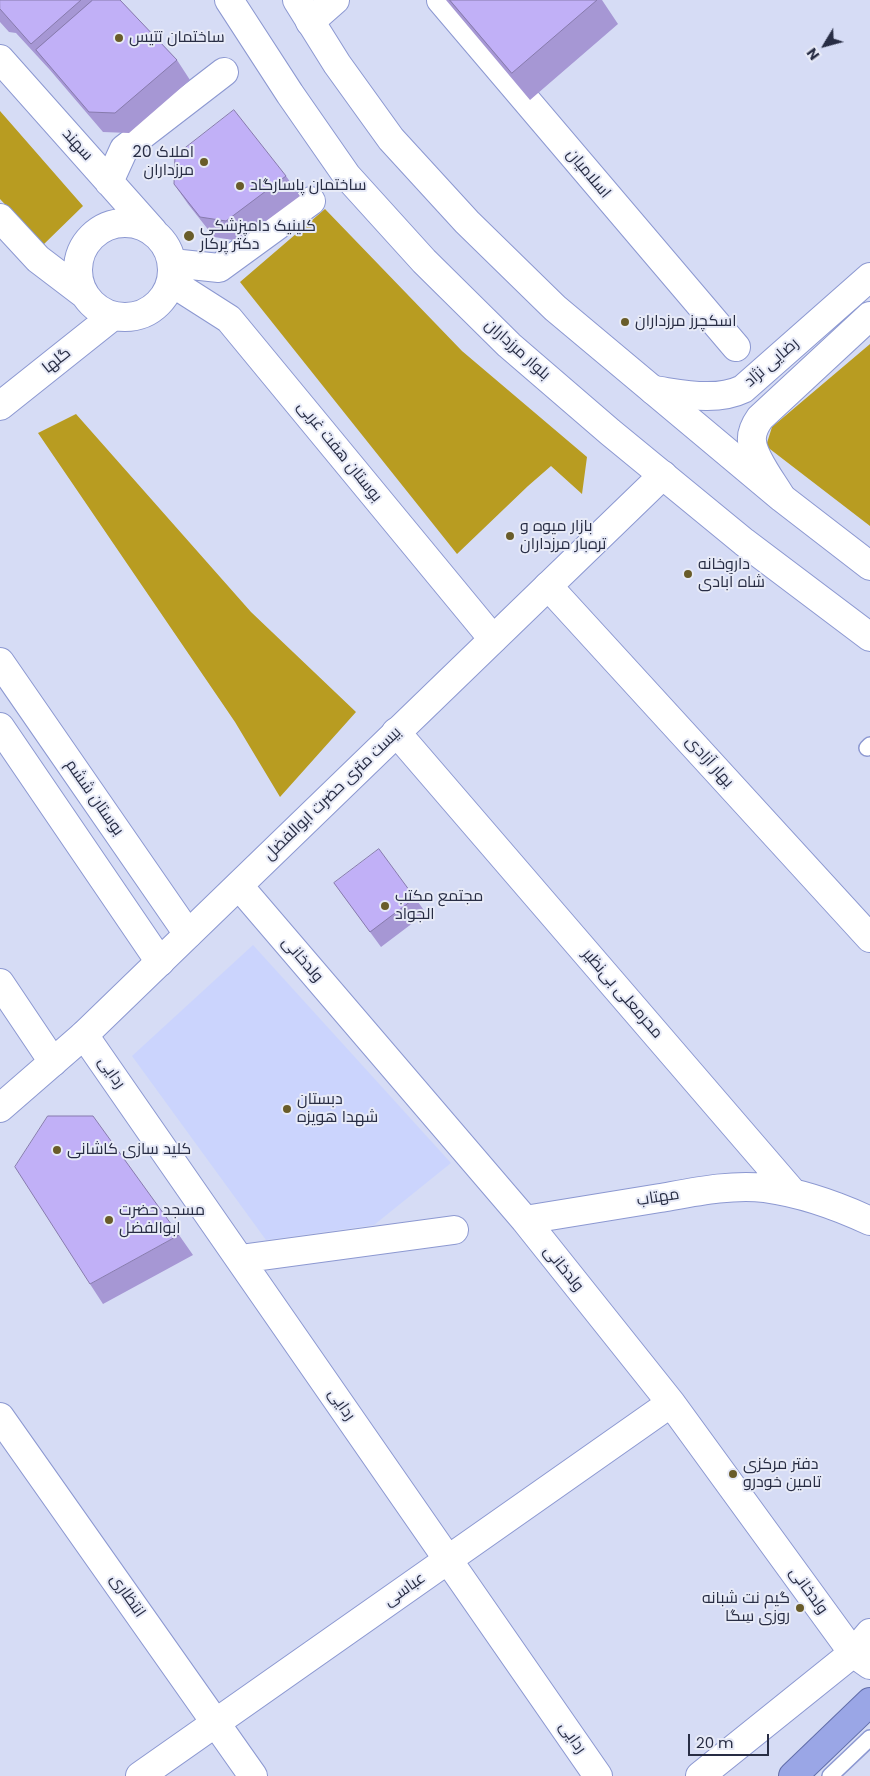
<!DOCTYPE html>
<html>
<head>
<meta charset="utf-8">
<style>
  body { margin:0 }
  #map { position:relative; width:870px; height:1776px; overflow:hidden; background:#d6dcf5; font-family:Poppins,sans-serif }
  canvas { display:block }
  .north { position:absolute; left:800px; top:20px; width:50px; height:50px; -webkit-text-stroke:4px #e7eaf7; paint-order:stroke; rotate:233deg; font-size:14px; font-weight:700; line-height:20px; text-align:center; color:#282d44 }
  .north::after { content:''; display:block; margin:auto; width:18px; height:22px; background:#282d44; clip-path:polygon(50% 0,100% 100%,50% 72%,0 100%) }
  .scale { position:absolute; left:688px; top:1734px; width:81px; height:22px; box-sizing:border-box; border:2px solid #282d44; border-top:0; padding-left:6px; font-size:15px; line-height:18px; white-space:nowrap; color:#282d44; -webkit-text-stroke:4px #e7eaf7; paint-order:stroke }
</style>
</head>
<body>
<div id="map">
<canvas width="870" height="1776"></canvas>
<div class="north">N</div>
<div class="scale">20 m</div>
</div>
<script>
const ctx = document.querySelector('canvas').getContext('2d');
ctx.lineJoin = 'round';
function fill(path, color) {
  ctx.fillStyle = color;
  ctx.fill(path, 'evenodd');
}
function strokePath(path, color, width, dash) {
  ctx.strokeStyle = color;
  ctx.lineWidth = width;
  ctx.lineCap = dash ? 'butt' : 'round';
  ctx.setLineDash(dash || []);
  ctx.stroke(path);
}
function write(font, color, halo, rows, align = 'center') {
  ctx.font = font + ' Poppins,Cairo,sans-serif';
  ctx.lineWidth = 4;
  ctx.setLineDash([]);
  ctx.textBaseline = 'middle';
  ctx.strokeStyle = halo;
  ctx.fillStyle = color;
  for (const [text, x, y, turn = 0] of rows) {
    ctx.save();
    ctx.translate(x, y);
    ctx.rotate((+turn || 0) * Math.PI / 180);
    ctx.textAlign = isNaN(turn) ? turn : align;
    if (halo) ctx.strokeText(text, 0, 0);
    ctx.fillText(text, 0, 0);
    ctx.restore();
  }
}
const built = new Path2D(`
  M253 945 451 1163 374 1225 266 1240 132 1056Z`);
const forest = new Path2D(`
  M0 111 83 206 43 245 0 199Z
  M325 209 462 351 587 457 582 494 551 466 528 486 457 554 240 282Z
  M870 344V526L766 446 772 427Z
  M76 414 251 612 356 712 280 797 235 722 38 433Z`);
const service = new Path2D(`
  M867 748 870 745
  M830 1776 870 1738`);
const minor = new Path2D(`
  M441 0 736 347
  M0 59 153 231
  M109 182 124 149 224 72
  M0 218 38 259 84 294
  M78 270a47 47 0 1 1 94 0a47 47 0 1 1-94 0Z
  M172 263 219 268 311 201
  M171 282 229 319 493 639
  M0 406 113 316
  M548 586 870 938
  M0 662 188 934
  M0 727 160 962
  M396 732 793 1193
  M239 886 525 1220 671 1403 853 1653 870 1665
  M0 983 53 1062
  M84 1035 598 1776
  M525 1220C570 1213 615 1205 660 1198 694 1192 731 1184 765 1188 801 1193 838 1206 870 1221
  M240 1259 454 1230
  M0 1417 253 1776
  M140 1776 671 1403
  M700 1776 853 1653 870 1633`);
const tertiary = new Path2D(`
  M310 22 335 0
  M653 390C683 394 716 402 743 389L870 277
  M780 495C771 480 753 457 752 441 751 432 755 425 760 418L870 316
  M0 1108 84 1035 663 475`);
const secondary = new Path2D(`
  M229 0 290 94 347 176 424 261 509 345 610 432 744 542 870 637
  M297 0 337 64 391 139 467 222 555 308 782 498 870 566`);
const trunk = new Path2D(`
  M793 1776 870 1702`);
const wall = new Path2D(`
  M0 0H120L177 60 190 80 129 133 103 132 50 70 16 33 9 32 0 22Z
  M446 0H602L618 24 530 100Z
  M286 176 300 196 239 241 214 237 188 204 174 184Z
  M334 883 415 898 426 913 381 947Z
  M179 1235 193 1255 103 1304 90 1284Z`);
const building = new Path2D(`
  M0 0H81L31 44 0 9Z
  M93 0H120L177 60 115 113 89 112 36 50Z
  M450 0H597L512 73Z
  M234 110 286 176 226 221 200 217 174 184 175 156Z
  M379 849 415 898 370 932 334 883Z
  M48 1116H93L179 1235 90 1284 15 1167Z`);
const markers = [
  [119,38,5,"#695c29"],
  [204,162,5,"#695c29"],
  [240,186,5,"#695c29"],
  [189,236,6,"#695c29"],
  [625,322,5,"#695c29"],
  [510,536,5,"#695c29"],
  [688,574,5,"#695c29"],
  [385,906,5,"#695c29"],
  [287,1109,5,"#695c29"],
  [57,1150,5,"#695c29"],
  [109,1220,5,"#695c29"],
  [733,1474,5,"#695c29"],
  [800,1608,5,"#695c29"]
];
const poiNames = [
  ["ساختمان تتیس",129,38],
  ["املاک 20",194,153,"right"],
  ["مرزداران",194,171,"right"],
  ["ساختمان پاسارگاد",250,186],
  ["کلینیک دامپزشکی",200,227],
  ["دکتر پرکار",200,245],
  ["اسکچرز مرزداران",635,322],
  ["بازار میوه و",520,527],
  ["تره‌بار مرزداران",520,545],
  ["داروخانه",698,565],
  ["شاه آبادی",698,583],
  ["مجتمع مکتب",395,897],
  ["الجواد",395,915],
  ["دبستان",297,1100],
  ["شهدا هویزه",297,1118],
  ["کلید سازی کاشانی",67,1150],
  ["مسجد حضرت",119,1211],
  ["ابوالفضل",119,1229],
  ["دفتر مرکزی",743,1465],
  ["تامین خودرو",743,1483],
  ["گیم نت شبانه",790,1599,"right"],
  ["روزی سِگا",790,1617,"right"]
];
const streetNames = [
  ["سهند",77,145,48],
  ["اسلامیان",588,174,50],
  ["بلوار مرزداران",517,350,42],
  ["گلها",57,361,-39],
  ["رضایی نژاد",772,363,-41],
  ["بوستان هفت غربی",339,452,51],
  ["بهار آزادی",709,762,48],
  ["بیست متری حضرت ابوالفضل",333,794,-44],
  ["بوستان ششم",94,798,55],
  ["ولدخانی",302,960,49],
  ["محرمعلی بی‌نظیر",622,994,49],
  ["ردایی",111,1073,55],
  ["مهتاب",658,1198,-9],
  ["ولدخانی",563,1269,51],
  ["ردایی",341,1405,55],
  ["عباسی",405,1590,-35],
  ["ولدخانی",808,1591,54],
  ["انتظاری",127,1596,55],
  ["ردایی",572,1738,55]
];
fill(built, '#cbd4fd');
fill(forest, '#b89c21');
strokePath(service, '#8c98d1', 18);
strokePath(minor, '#8c98d1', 30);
strokePath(tertiary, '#8c98d1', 30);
strokePath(secondary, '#8c98d1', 30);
strokePath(trunk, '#616da9', 30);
strokePath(service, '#fff', 15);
strokePath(minor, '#fff', 28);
strokePath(tertiary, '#fff', 28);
strokePath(secondary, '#fff', 28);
strokePath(trunk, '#9aa6e6', 28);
fill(wall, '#a697d4');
fill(building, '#c1b0f7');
strokePath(building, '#877bad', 1);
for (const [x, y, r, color] of markers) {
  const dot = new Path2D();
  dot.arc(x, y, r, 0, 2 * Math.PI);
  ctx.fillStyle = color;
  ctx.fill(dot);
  strokePath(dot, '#e7eaf7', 2);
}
write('16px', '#282d44', '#e7eaf7', poiNames, 'left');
write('16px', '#282d44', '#e7eaf7', streetNames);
</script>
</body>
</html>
